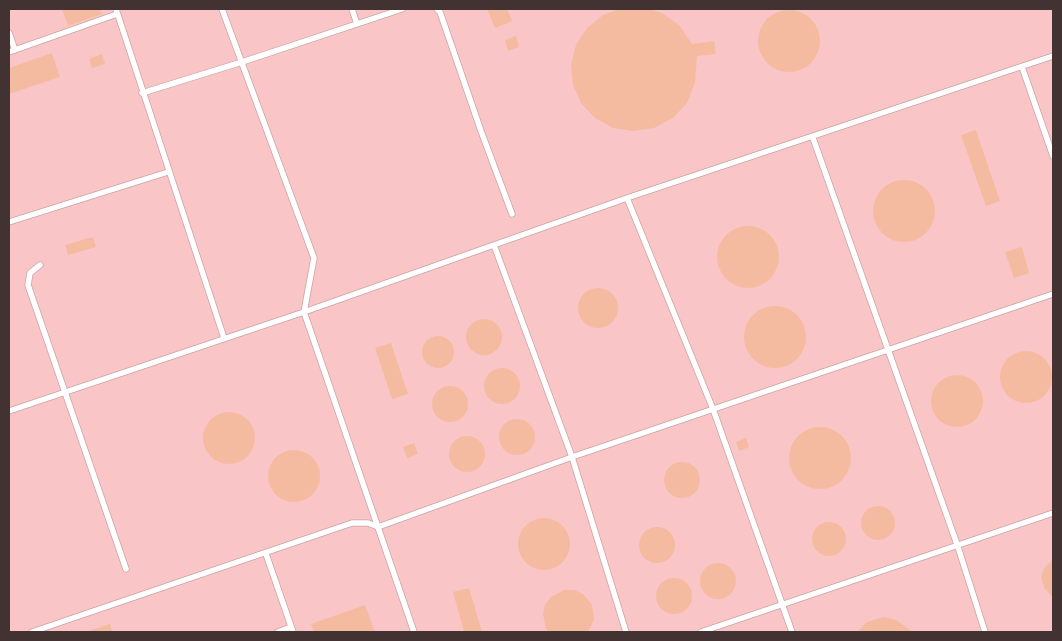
<!DOCTYPE html>
<html>
<head>
<meta charset="utf-8">
<style>
  body { margin:0 }
  #map { position:relative; width:1062px; height:641px; overflow:hidden; background:#fed3d4; font-family:Rubik,sans-serif }
  canvas { display:block }
  .frame { position:absolute; inset:0; border:10px solid #433232; pointer-events:none }
</style>
</head>
<body>
<div id="map">
<canvas width="1062" height="641"></canvas>
<div class="frame"></div>
</div>
<script>
const ctx = document.querySelector('canvas').getContext('2d');
ctx.lineJoin = 'round';
function fill(path, color) {
  ctx.fillStyle = color;
  ctx.fill(path, 'evenodd');
}
function strokePath(path, color, width, dash) {
  ctx.strokeStyle = color;
  ctx.lineWidth = width;
  ctx.lineCap = dash ? 'butt' : 'round';
  ctx.setLineDash(dash || []);
  ctx.stroke(path);
}
const built = new Path2D(`
  M9 9H1053V632H9Z`);
const building = new Path2D(`
  M62 9H100L102 14 68 26Z
  M487 9H507L512 21 495 28Z
  M618 9H649L662 13 679 25 692 44 714 41 716 54 697 56 695 83 687 103 673 118 654 128 633 131 613 128 595 118 581 103 573 85 571 65 576 45 587 28 603 15Z
  M758 41a31 31 0 1 1 62 0a31 31 0 1 1-62 0Z
  M516 36 519 47 508 51 505 40Z
  M52 53 60 77 9 94V68Z
  M102 54 105 64 92 68 89 59Z
  M976 130 1000 201 986 206 961 135Z
  M873 211a31 31 0 1 1 62 0a31 31 0 1 1-62 0Z
  M717 257a31 31 0 1 1 62 0a31 31 0 1 1-62 0Z
  M93 237 96 247 68 255 65 245Z
  M1022 247 1029 273 1014 278 1005 252Z
  M578 308a20 20 0 1 1 40 0a20 20 0 1 1-40 0Z
  M744 337a31 31 0 1 1 62 0a31 31 0 1 1-62 0Z
  M466 337a18 18 0 1 1 36 0a18 18 0 1 1-36 0Z
  M422 352a16 16 0 1 1 32 0a16 16 0 1 1-32 0Z
  M391 343 408 394 392 399 375 348Z
  M1000 377a26 26 0 1 1 52 0a26 26 0 1 1-52 0Z
  M484 386a18 18 0 1 1 36 0a18 18 0 1 1-36 0Z
  M931 401a26 26 0 1 1 52 0a26 26 0 1 1-52 0Z
  M432 404a18 18 0 1 1 36 0a18 18 0 1 1-36 0Z
  M203 438a26 26 0 1 1 52 0a26 26 0 1 1-52 0Z
  M499 437a18 18 0 1 1 36 0a18 18 0 1 1-36 0Z
  M789 458a31 31 0 1 1 62 0a31 31 0 1 1-62 0Z
  M449 454a18 18 0 1 1 36 0a18 18 0 1 1-36 0Z
  M746 438 749 447 739 451 736 442Z
  M414 443 418 454 407 458 403 447Z
  M268 476a26 26 0 1 1 52 0a26 26 0 1 1-52 0Z
  M664 480a18 18 0 1 1 36 0a18 18 0 1 1-36 0Z
  M861 523a17 17 0 1 1 34 0a17 17 0 1 1-34 0Z
  M518 544a26 26 0 1 1 52 0a26 26 0 1 1-52 0Z
  M812 539a17 17 0 1 1 34 0a17 17 0 1 1-34 0Z
  M639 545a18 18 0 1 1 36 0a18 18 0 1 1-36 0Z
  M1053 559V597L1044 588 1041 578 1044 568Z
  M700 581a18 18 0 1 1 36 0a18 18 0 1 1-36 0Z
  M656 596a18 18 0 1 1 36 0a18 18 0 1 1-36 0Z
  M469 588 482 632H464L453 592Z
  M564 590H574L583 594 592 605 594 619 588 632H549L546 629 543 614 545 605 551 597Z
  M365 605 375 632H314L311 624Z
  M884 617 896 620 913 632H857L867 622Z
  M110 624 112 632H88V631Z`);
const service = new Path2D(`
  M116 9 224 338
  M222 9 314 258 304 312 414 632
  M352 9 357 24
  M437 9 440 12 481 131 512 214
  M9 33 15 50
  M9 52 117 14
  M1022 67 1053 156
  M142 93 242 62 402 9
  M813 138 958 547 985 632
  M627 198 713 409 792 632
  M9 222 168 172
  M494 245 572 457 626 632
  M40 265 30 273 28 285 126 569
  M9 411 304 312 627 198 1053 56
  M266 554 293 632
  M32 632 352 523H368L378 527 572 457 1053 294
  M278 632 291 627
  M701 632 1053 513`);
fill(built, '#f9c5c6');
fill(building, '#f5bba1');
strokePath(service, '#cca3a4', 7);
strokePath(service, '#fff', 5.5);
</script>
</body>
</html>
